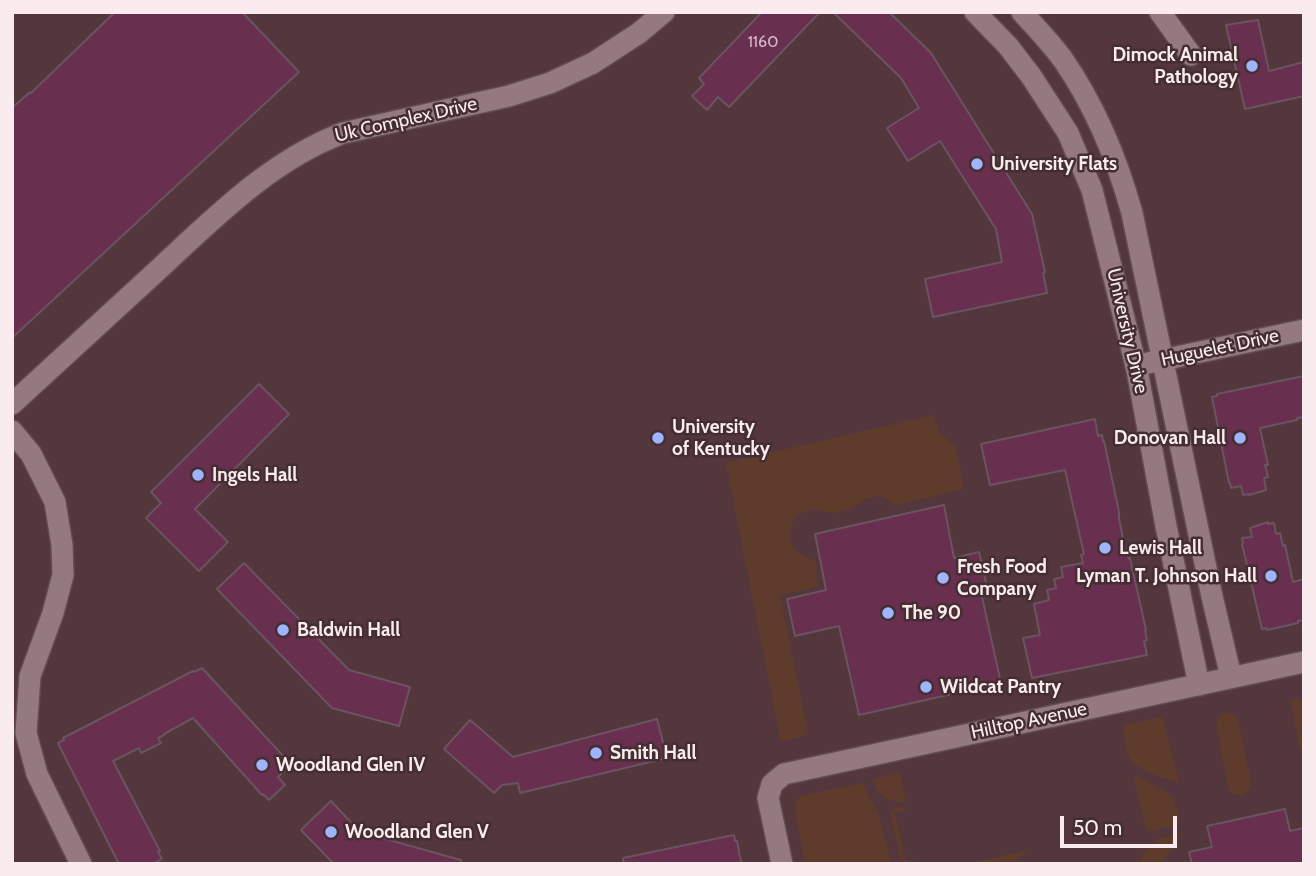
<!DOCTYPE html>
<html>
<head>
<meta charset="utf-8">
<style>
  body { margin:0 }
  #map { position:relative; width:1316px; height:876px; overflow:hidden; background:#442e32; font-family:Cabin,sans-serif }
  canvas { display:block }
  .frame { position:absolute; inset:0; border:14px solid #faebee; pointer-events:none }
  .scale { position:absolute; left:1060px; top:816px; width:117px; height:32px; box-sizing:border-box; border:4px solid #faebee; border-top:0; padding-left:9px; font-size:21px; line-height:24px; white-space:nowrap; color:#faebee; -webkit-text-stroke:5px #442e32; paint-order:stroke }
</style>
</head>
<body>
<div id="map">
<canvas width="1316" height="876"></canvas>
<div class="frame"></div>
<div class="scale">50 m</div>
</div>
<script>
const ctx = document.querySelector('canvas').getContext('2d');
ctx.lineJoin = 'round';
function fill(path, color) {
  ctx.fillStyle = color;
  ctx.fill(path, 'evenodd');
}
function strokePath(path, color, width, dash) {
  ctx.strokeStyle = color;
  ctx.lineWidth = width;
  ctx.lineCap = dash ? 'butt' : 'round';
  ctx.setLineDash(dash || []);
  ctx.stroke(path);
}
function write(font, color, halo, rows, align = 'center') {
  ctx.font = font + ' Cabin,sans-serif';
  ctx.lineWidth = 5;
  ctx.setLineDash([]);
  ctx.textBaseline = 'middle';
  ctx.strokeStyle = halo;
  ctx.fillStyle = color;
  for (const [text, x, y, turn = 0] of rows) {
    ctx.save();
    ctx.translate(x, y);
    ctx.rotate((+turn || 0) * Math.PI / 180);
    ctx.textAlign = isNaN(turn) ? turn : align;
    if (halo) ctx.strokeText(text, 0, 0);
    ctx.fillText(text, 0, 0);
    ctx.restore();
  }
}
const built = new Path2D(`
  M12 12H1304V864H12Z`);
const green = new Path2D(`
  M933 415 939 432 955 446 964 489 894 506C874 483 861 507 840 512 830 514 818 508 807 511 790 514 785 539 796 551 802 556 809 559 816 561L817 587 780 595 808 734 781 742 726 463Z
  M1295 698 1304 699V747L1300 749 1290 699Z
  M1222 713 1234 714 1238 720 1251 782C1250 796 1238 800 1229 790L1216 724 1218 717Z
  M1162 717 1180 784C1168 779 1136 770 1130 759 1125 750 1125 735 1123 725Z
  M900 773 906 802C887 803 879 796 872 779Z
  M1137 776 1173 796 1180 823 1150 832 1146 829 1134 778Z
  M862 783 878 813 892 864H805L794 805 800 796Z
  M902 807 906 810 895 813 906 861H914L912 864H905L900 859 890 812 894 808Z
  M1182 832 1161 864H1141C1145 839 1161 839 1182 832Z
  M1030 850 1017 859 1012 864H964Z`);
const building = new Path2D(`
  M115 12H242L299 72 12 338V108L30 92 31 93Z
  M762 12H820L729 107 718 97 707 110 692 96 704 84 699 78Z
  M833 12H889L931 53 1032 214 1045 272 1043 273 1047 293 933 317 925 279 1002 262 996 229 940 141 908 161 887 128 919 108 901 78Z
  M1258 20 1269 71 1304 62V96L1245 109 1226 25Z
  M1304 376V417L1297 418V420L1260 428 1268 465H1265L1268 477 1264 478 1266 490 1249 495V494L1243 495 1241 486 1231 488 1230 483H1229L1212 397 1217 396V394Z
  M259 384 289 414 195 509 228 542 199 571 146 518 161 503 151 492Z
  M1095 419 1098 436 1102 435 1103 441H1104L1119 512V519L1126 553H1127L1129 559 1130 558 1146 630 1145 631 1147 640 1144 641 1147 655 1032 678 1023 638 1040 635 1034 604 1049 600 1047 590 1056 588 1054 579 1063 577 1061 567 1083 563 1081 555 1084 554 1065 470 990 485 981 444Z
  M944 505 954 558 979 552 989 596 982 597 1001 683 859 715 839 626 795 636 787 599 826 590 815 534Z
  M1268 522V524L1274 523 1276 534 1280 533 1283 546 1285 545 1293 582 1304 579V620L1298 621V623L1267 630 1266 628 1262 629 1242 544 1243 543 1242 538 1252 537 1250 528Z
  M244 563 349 670 410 687 399 726 332 708 217 589Z
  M202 668 286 759 284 760 290 766 278 777 285 785 269 800 263 794 262 795 193 718 164 734V735L158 738 161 743 141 753 139 748 113 761 160 851 158 852 162 859 153 864H119L58 743 64 740 63 738 193 671 194 672Z
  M657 719 667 758 520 793 518 783 502 785 494 793 444 749 470 720 513 757Z
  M331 801 360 832 461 860V864H334L301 830Z
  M1285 809 1290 831 1304 828V864H1192L1189 852 1212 847 1207 826Z
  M734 835 735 841H737L741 862 740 864H624L623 858Z`);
const minor = new Path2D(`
  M975 12 1008 46 1031 76 1068 133 1092 190 1137 370 1166 526 1199 685
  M1022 12C1036 28 1052 44 1064 61 1096 108 1117 159 1132 213L1211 592 1231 677
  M1160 12 1191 55
  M1148 363 1304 330
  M12 404C61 359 110 314 159 269 214 218 271 160 343 133L509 96 550 83 593 63 639 33 664 12
  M12 431 31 454 55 502 62 545 63 575 53 613 30 676 26 733 37 774 81 864
  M782 864 768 798 772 784 784 774 1304 662`);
const markers = [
  [1252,66,7,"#a0b3fd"],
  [977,164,7,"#a0b3fd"],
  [658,438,7,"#a0b3fd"],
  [1240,438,7,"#a0b3fd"],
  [198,475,7,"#a0b3fd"],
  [1105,548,7,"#a0b3fd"],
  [1271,576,7,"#a0b3fd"],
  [943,578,7,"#a0b3fd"],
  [888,613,7,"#a0b3fd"],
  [283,630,7,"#a0b3fd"],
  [926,687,7,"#a0b3fd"],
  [596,753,7,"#a0b3fd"],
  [262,765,7,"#a0b3fd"],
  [331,832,7,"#a0b3fd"]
];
const numberNames = [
  ["1160",763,42]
];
const poiNames = [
  ["Dimock Animal",1238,55,"right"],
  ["Pathology",1238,77,"right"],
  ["University Flats",991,164],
  ["University",672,427],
  ["of Kentucky",672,449],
  ["Donovan Hall",1226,438,"right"],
  ["Ingels Hall",212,475],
  ["Lewis Hall",1119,548],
  ["Fresh Food",957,567],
  ["Company",957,589],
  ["Lyman T. Johnson Hall",1257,576,"right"],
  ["The 90",902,613],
  ["Baldwin Hall",297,630],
  ["Wildcat Pantry",940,687],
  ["Smith Hall",610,753],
  ["Woodland Glen IV",276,765],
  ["Woodland Glen V",345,832]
];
const streetNames = [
  ["Uk Complex Drive",406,120,-13],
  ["University Drive",1127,331,77],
  ["Huguelet Drive",1220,348,-12],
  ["Hilltop Avenue",1029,721,-12]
];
fill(built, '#53373d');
fill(green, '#5f3b2b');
fill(building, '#682f4f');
strokePath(building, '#6a545f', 2);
strokePath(minor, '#604d51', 24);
strokePath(minor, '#947a7f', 21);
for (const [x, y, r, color] of markers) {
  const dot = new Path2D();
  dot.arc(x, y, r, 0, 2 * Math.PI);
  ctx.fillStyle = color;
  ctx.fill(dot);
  strokePath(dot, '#442e32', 2.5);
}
write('16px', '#d6bcc6', null, numberNames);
write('bold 19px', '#faebee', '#442e32', poiNames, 'left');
write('19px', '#faebee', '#442e32', streetNames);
</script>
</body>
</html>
